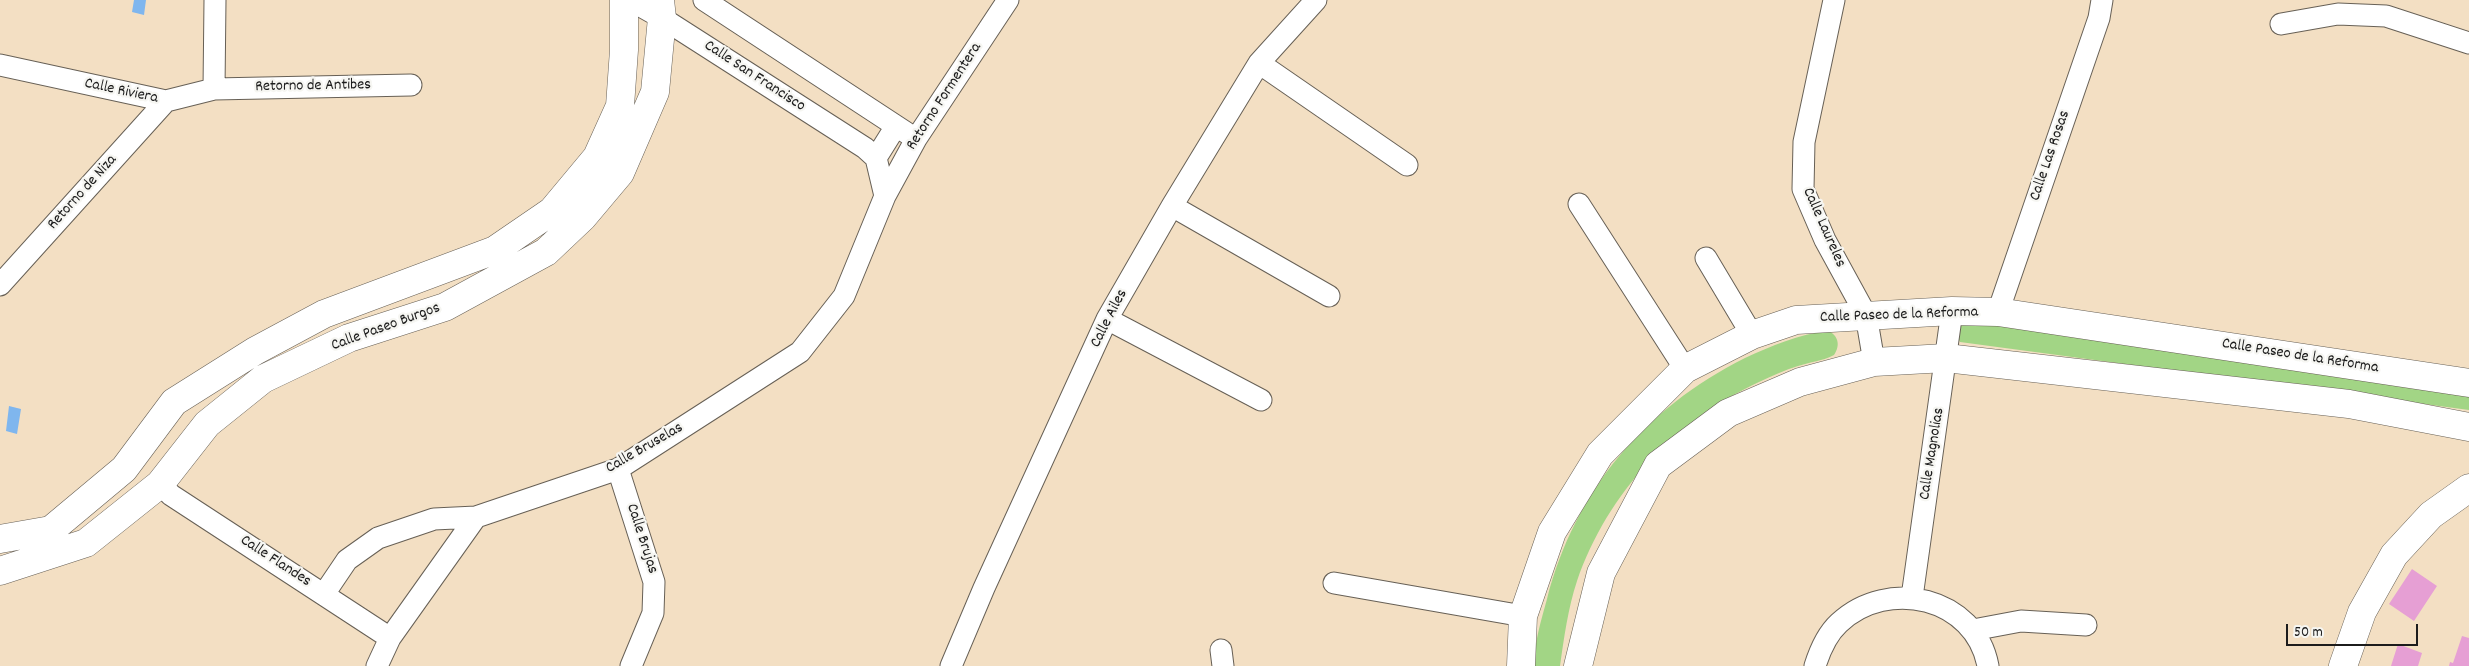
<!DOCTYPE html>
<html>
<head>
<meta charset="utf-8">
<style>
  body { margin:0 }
  #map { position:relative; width:2469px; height:666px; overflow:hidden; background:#f3dfc3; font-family:Dekko,sans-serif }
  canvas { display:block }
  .scale { position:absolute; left:2286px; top:624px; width:132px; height:22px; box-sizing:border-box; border:2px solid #1c1c1c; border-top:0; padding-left:6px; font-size:15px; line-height:18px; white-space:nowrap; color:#1c1c1c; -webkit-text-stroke:4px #f6f6f2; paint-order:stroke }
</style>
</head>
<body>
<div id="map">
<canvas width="2469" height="666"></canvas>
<div class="scale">50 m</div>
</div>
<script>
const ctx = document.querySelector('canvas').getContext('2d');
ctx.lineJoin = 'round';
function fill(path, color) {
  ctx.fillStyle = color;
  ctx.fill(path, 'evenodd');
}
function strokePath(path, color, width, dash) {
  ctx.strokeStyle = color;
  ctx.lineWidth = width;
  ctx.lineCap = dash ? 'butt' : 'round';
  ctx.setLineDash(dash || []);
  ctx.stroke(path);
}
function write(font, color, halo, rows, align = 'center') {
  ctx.font = font + ' Dekko,sans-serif';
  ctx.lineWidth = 4.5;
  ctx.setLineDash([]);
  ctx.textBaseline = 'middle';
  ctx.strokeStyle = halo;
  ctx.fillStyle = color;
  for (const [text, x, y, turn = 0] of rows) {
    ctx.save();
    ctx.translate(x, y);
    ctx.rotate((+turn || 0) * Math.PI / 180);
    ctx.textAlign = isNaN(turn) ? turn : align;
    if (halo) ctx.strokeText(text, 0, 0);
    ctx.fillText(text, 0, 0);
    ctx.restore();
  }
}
const green = new Path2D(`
  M1965 316 2469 386V410L1960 342 1957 335Z
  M1828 331C1838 335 1841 345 1834 355 1823 361 1810 362 1798 366 1785 370 1772 376 1759 382 1675 421 1608 492 1577 581 1568 608 1564 638 1560 666H1534C1534 643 1541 621 1547 599 1575 490 1645 408 1745 358 1771 346 1799 334 1828 331Z`);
const water = new Path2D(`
  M134 0H146L144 15 132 12Z
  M9 406 21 409 17 434 6 431Z`);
const building = new Path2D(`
  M2412 569 2437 586 2414 621 2389 604Z
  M2462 636 2469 638V666H2449L2450 662 2453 663Z
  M2398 644 2422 653 2418 666H2391Z`);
const street = new Path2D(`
  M630 0 662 18 865 148 876 158 885 196
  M704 0 916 139
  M1834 0 1804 142 1803 189 1825 240 1866 315 1874 362
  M2281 24 2338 14 2386 16 2469 43
  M1259 63 1407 165
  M0 65 166 101 214 89 411 85
  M214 89 215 0
  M876 158 896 126
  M1579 204 1685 369
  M1172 206 1329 296
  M1706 258 1752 335
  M0 285 166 101
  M1998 312 2099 18 2102 0
  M1107 319 1261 400
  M618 469 654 582 653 613 631 666
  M160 484 171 495 390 638
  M1334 583 1523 616
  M324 594 347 560 378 538 434 519 476 517
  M1912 597 1952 311
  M1973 630 2021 621 2086 625
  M1221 650 1223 666
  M377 666 390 638 476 517 618 469 800 352 844 296 885 196 916 139 1008 0
  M951 666 984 588 1107 319 1172 206 1259 63 1316 0
  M1815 666C1820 650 1827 634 1839 623 1888 577 1975 597 1988 666`);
const secondary = new Path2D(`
  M0 539 51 530 124 469 174 402 255 351 324 314 495 250 552 211 597 157 620 106 624 50V0
  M0 571 86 543 160 484 207 424 263 379 349 338 445 307 546 252 583 217 620 173 655 92 662 18 660 0
  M1521 666 1523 616 1552 532 1600 454 1685 369 1752 335 1796 320 1952 311 1998 312 2469 383
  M1578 666 1601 573 1658 465 1728 413 1800 382 1874 362 1946 358 2349 404 2469 427
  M2343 666 2362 612 2394 555 2431 515 2469 488`);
const streetNames = [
  ["Calle San Francisco",754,77,33],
  ["Retorno de Antibes",313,87,-1],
  ["Calle Riviera",121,92,12],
  ["Retorno Formentera",945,97,-57],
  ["Calle Las Rosas",2051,156,-71],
  ["Retorno de Niza",83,193,-48],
  ["Calle Laureles",1823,228,66],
  ["Calle Paseo de la Reforma",1899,316,-2],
  ["Calle Ailes",1110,319,-63],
  ["Calle Paseo Burgos",386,328,-20],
  ["Calle Paseo de la Reforma",2300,357,9],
  ["Calle Bruselas",645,449,-30],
  ["Calle Magnolias",1933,454,-81],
  ["Calle Brujas",641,539,72],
  ["Calle Flandes",275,562,33]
];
fill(green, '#a2d585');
fill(water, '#7fb6ee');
fill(building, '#e69fd4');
strokePath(street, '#676056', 23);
strokePath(secondary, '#676056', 29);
strokePath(street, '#fff', 21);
strokePath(secondary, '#fff', 28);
write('16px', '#1c1c1c', '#f6f6f2', streetNames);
</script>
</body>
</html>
